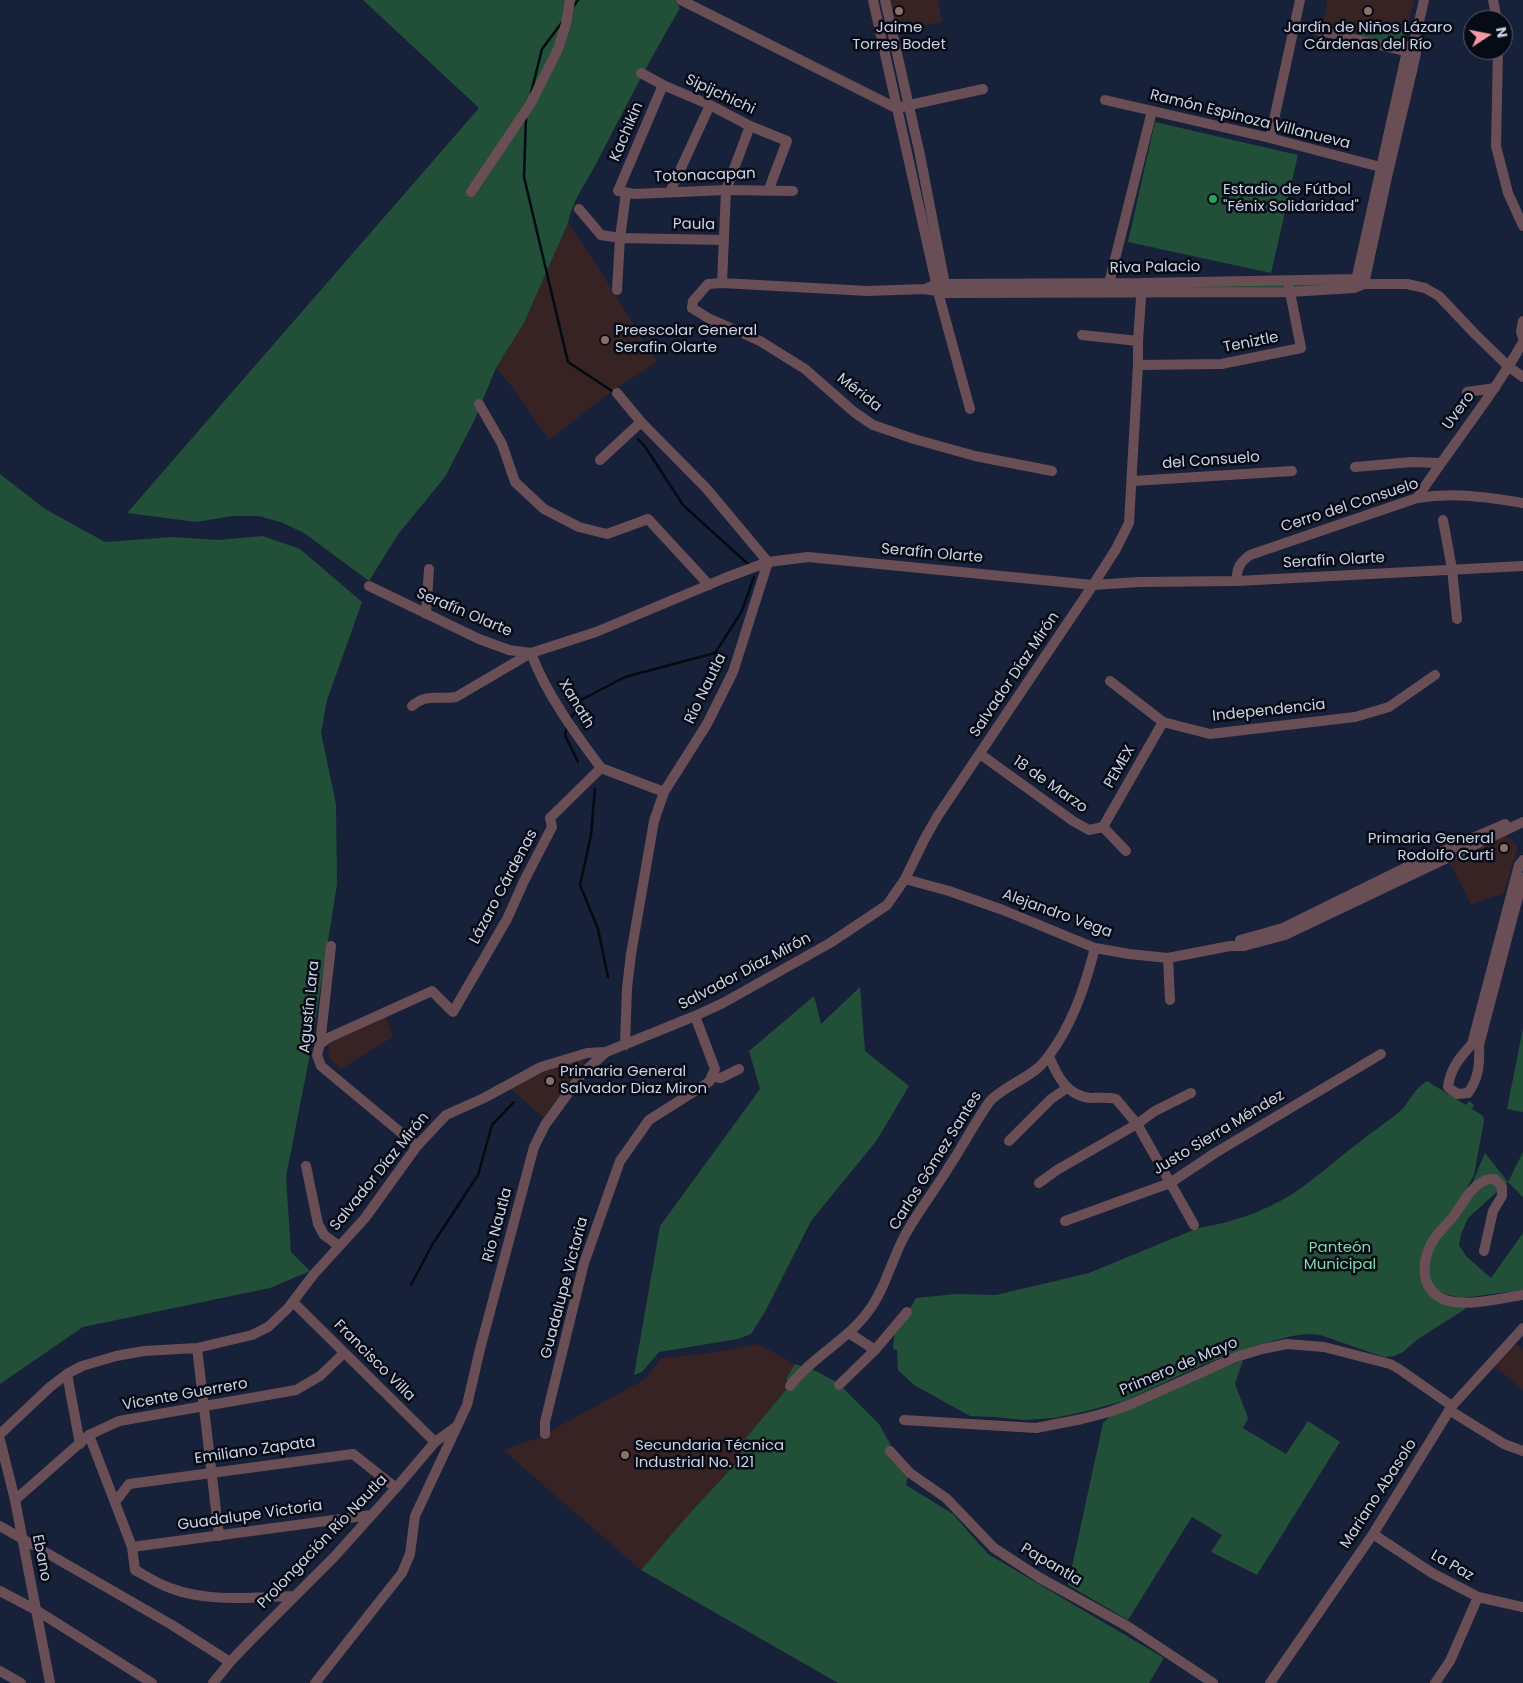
<!DOCTYPE html>
<html>
<head>
<meta charset="utf-8">
<style>
  body { margin:0 }
  #map { position:relative; width:1523px; height:1683px; overflow:hidden; background:#17213a; font-family:Poppins,sans-serif }
  canvas { display:block }
  .north { position:absolute; left:1463px; top:10px; width:50px; height:50px; box-sizing:border-box; background:#070b16; border:1px solid #555b68; border-radius:50%; rotate:79deg; font-size:14px; font-weight:700; line-height:20px; text-align:center; color:#cbd2e3 }
  .north::after { content:''; display:block; margin:auto; width:18px; height:22px; background:#f49aa3; clip-path:polygon(50% 0,100% 100%,50% 72%,0 100%) }
</style>
</head>
<body>
<div id="map">
<canvas width="1523" height="1683"></canvas>
<div class="north">N</div>
</div>
<script>
const ctx = document.querySelector('canvas').getContext('2d');
ctx.lineJoin = 'round';
function fill(path, color) {
  ctx.fillStyle = color;
  ctx.fill(path, 'evenodd');
}
function strokePath(path, color, width, dash) {
  ctx.strokeStyle = color;
  ctx.lineWidth = width;
  ctx.lineCap = dash ? 'butt' : 'round';
  ctx.setLineDash(dash || []);
  ctx.stroke(path);
}
function write(font, color, halo, rows, align = 'center') {
  ctx.font = font + ' Poppins,sans-serif';
  ctx.lineWidth = 5;
  ctx.setLineDash([]);
  ctx.textBaseline = 'middle';
  ctx.strokeStyle = halo;
  ctx.fillStyle = color;
  for (const [text, x, y, turn = 0] of rows) {
    ctx.save();
    ctx.translate(x, y);
    ctx.rotate((+turn || 0) * Math.PI / 180);
    ctx.textAlign = isNaN(turn) ? turn : align;
    if (halo) ctx.strokeText(text, 0, 0);
    ctx.fillText(text, 0, 0);
    ctx.restore();
  }
}
const education = new Path2D(`
  M890 0H938L942 22 897 31Z
  M1327 0H1414L1406 32 1362 22 1358 36 1323 27Z
  M568 223 589 253 657 362 612 391 549 440 512 387 496 368 524 323Z
  M1505 834 1518 846 1504 893 1471 904 1450 863Z
  M386 1016 393 1037 341 1069 329 1058 328 1047 333 1037Z
  M579 1057 584 1061 544 1118 509 1087 540 1070Z
  M758 1344 795 1364 786 1379 790 1385 744 1440 740 1459 690 1513 641 1570 503 1450 538 1438 645 1379 661 1358 703 1354Z
  M1516 1344 1523 1349V1390L1493 1365Z`);
const green = new Path2D(`
  M363 0H675L680 8C650 59 623 112 596 164 586 183 572 201 568 223L524 323 496 368 474 421 445 477 399 533 369 581 304 533 283 523 259 516H232L196 522 127 513 479 108Z
  M1361 22 1406 32 1403 46 1358 36Z
  M1155 122 1298 155 1271 273 1128 242Z
  M1344 283 1345 286 1159 290 1158 287Z
  M0 474 45 509 105 542 173 537 218 540 263 536 300 549 362 602 327 700 321 733 336 804 337 884 310 1054 286 1177 291 1252 310 1271 270 1288 83 1327 0 1384Z
  M860 987 865 1051 909 1086 877 1140 811 1221 766 1310 751 1334 738 1339 659 1352 642 1372 634 1375 660 1226 760 1089 749 1051 814 996 821 1024Z
  M1523 1028V1112L1507 1109Z
  M1427 1081 1466 1105 1469 1101 1474 1105 1472 1109 1483 1116 1484 1121 1474 1175 1462 1197 1422 1254C1417 1277 1429 1286 1442 1303L1467 1308 1418 1339 1403 1352 1394 1356 1384 1357 1320 1335 1308 1334 1292 1336 1257 1345 1204 1364 1127 1400 1083 1412 1054 1418 1024 1420 994 1417 970 1416 914 1385 898 1370 897 1350 893 1349 895 1327 906 1316 916 1298 957 1294 996 1295 1089 1273 1198 1228C1231 1223 1266 1211 1294 1193 1316 1178 1336 1160 1357 1144 1370 1133 1384 1124 1397 1114 1409 1105 1411 1091 1427 1081Z
  M1523 1152V1197L1508 1182 1468 1218 1461 1234 1459 1245 1466 1256 1491 1278 1523 1233V1290L1463 1298 1445 1294 1434 1288 1427 1278 1430 1249 1468 1193 1485 1153 1508 1182Z
  M1243 1360 1235 1384 1248 1418 1243 1428 1286 1454 1308 1421 1340 1442 1257 1575 1211 1552 1222 1535 1192 1517 1128 1620 1068 1585 1103 1423 1112 1414Z
  M795 1364 812 1369 838 1383 879 1424 908 1476 906 1485 953 1514 988 1554 1164 1658 1149 1683H838L641 1570 690 1513 740 1459 744 1440 790 1385 786 1379Z`);
const stream = new Path2D(`
  M573 7 578 0
  M531 93 542 49 563 21
  M526 118 524 177 568 362 612 391
  M638 439 646 448 683 505 748 564
  M570 720 581 700 625 677 715 653 742 611 754 577
  M567 727 565 735 578 762
  M595 789 591 835 580 885 598 929 608 977
  M411 1285 432 1245 478 1175 492 1125 514 1102`);
const minor = new Path2D(`
  M681 0 896 108 983 89
  M873 0 938 292 970 409
  M885 0 920 155 946 290
  M1493 0 1497 20
  M1295 25 1413 53
  M1498 50 1496 146 1508 193 1523 226
  M641 73 663 85 710 105 750 126 787 141 769 189
  M663 85 618 191 634 194 726 190 793 191
  M1105 100 1270 138 1388 169
  M1270 138 1300 0
  M471 192 531 103 558 49 566 24 570 0
  M670 192 710 105
  M579 209 601 235 620 238 724 240
  M722 283 726 190 750 126
  M1364 284 1387 177 1412 71 1416 53 1415 39 1424 0
  M1355 285 1407 51 1415 39
  M1108 287 1152 111
  M925 289 936 284 1142 283 1356 279 1364 284
  M617 290 620 238 626 193
  M1523 321 1521 332 1523 338
  M1082 335 1138 341
  M1138 365 1221 364 1301 348 1289 287
  M1467 392 1495 388
  M617 393 641 422 706 488 768 562 733 672 707 724 664 792 654 821 631 954 627 988 625 1045
  M479 404 502 444 515 482 544 509 579 527 607 534 648 519 709 585
  M600 460 641 422
  M1355 467 1412 462 1440 463
  M1052 471 975 456 914 439 873 425 854 412 805 369 760 341 708 318 692 308 693 301 708 284 722 283 868 291 925 289 947 293 1290 292 1354 288 1364 284H1407L1425 288 1439 296 1475 334 1509 367 1523 377
  M1133 481 1292 471
  M1417 498C1452 445 1492 397 1523 342
  M1443 520 1452 569 1457 619
  M1237 581C1236 569 1240 562 1250 555L1417 498C1453 492 1487 497 1523 503
  M369 586 479 639 509 650 531 653 596 632 725 578 768 562 808 557 1093 585 1139 582 1237 581 1523 566
  M426 614 429 569
  M1110 681 1163 722 1210 734 1355 717 1389 707 1435 675
  M412 706C426 693 439 700 456 697L531 653C546 694 575 733 601 768
  M980 754 1073 821 1089 830 1103 827 1126 851
  M1103 827 1163 722
  M1523 860 1519 865 1472 1044C1460 1057 1450 1069 1448 1087L1457 1094 1468 1093C1479 1078 1480 1063 1479 1045L1523 878
  M905 879 949 891 1003 910 1095 948 1129 954 1168 958 1230 946H1244L1285 935 1523 822
  M1240 940 1283 928 1417 862 1505 824
  M331 946 320 1044 317 1055 321 1066 417 1146
  M1168 958 1170 1000
  M320 1044 328 1038 432 991 453 1012 507 919 524 881 552 827 550 818 601 768 664 792
  M1049 1056C1057 1076 1067 1096 1091 1098 1100 1098 1108 1097 1116 1099L1137 1124 1194 1225
  M713 1077 721 1078 739 1069
  M1009 1141 1051 1099 1067 1088
  M306 1166 318 1224 324 1235 339 1246
  M1039 1183 1057 1170 1137 1124 1155 1111 1191 1093
  M1065 1221 1170 1183 1215 1153 1381 1054
  M1484 1251 1493 1211 1502 1196V1187L1495 1179C1492 1179 1487 1179 1484 1181 1470 1187 1461 1207 1452 1218 1446 1225 1439 1232 1434 1239 1422 1258 1418 1287 1443 1299 1465 1308 1500 1298 1523 1295
  M293 1302 435 1442
  M849 1333 875 1350
  M197 1348 219 1536
  M67 1374 80 1444
  M839 1385 875 1350 907 1312
  M790 1386C812 1357 846 1341 867 1313 885 1290 891 1261 905 1235 918 1211 936 1189 950 1165 964 1144 975 1122 990 1101 1004 1087 1022 1081 1038 1068 1045 1062 1051 1053 1057 1044 1076 1014 1086 982 1095 948
  M1449 1410 1504 1444 1523 1451
  M904 1420 1036 1428 1082 1419 1109 1412 1131 1404 1236 1357 1262 1349 1287 1344 1324 1347 1390 1364 1399 1369 1452 1406
  M0 1434 50 1387 67 1374 82 1366 116 1356 144 1351 197 1348 252 1335 268 1327 288 1308 314 1274 365 1218 417 1146 446 1115 484 1098 541 1067 587 1053 606 1052 695 1016 723 1003 830 943 887 905 905 879 924 840 937 817 1093 585 1116 549 1129 523 1138 365V341L1142 283
  M545 1434V1422L584 1263 620 1161 649 1120 709 1082 715 1069 695 1016
  M89 1435 132 1547 135 1570C146 1576 158 1584 170 1588 209 1603 253 1597 294 1596
  M0 1440 15 1500 50 1683
  M890 1451 910 1473 946 1498 994 1548 1040 1578 1127 1626 1213 1683
  M15 1500 89 1435 119 1421 296 1390 320 1376 344 1353
  M115 1502 129 1484 353 1454 396 1488
  M0 1526 172 1625 230 1662
  M1373 1534 1432 1573 1478 1597 1523 1607
  M132 1547 371 1515
  M0 1591 36 1610 152 1683
  M0 1671 21 1683
  M213 1683 230 1662 249 1642 335 1556 396 1488 435 1442 457 1426
  M315 1683 402 1573 410 1554 415 1516 467 1405 480 1349 534 1147 545 1125 582 1074 606 1052
  M1270 1683 1373 1534 1452 1406 1523 1328
  M1435 1683 1450 1661 1478 1597`);
const markers = [
  [899,11,5,"#8d6e63"],
  [1368,11,5,"#8d6e63"],
  [1213,199,5,"#2e9e5b"],
  [605,340,5,"#8d6e63"],
  [1504,848,5,"#8d6e63"],
  [550,1081,5,"#8d6e63"],
  [625,1455,5,"#8d6e63"]
];
const poiNames = [
  ["Jaime",899,28,"center"],
  ["Torres Bodet",899,45,"center"],
  ["Jardín de Niños Lázaro",1368,28,"center"],
  ["Cárdenas del Río",1368,45,"center"],
  ["Estadio de Fútbol",1223,190],
  ["\"Fénix Solidaridad\"",1223,207],
  ["Preescolar General",615,331],
  ["Serafin Olarte",615,348],
  ["Primaria General",1494,839,"right"],
  ["Rodolfo Curti",1494,856,"right"],
  ["Primaria General",560,1072],
  ["Salvador Diaz Miron",560,1089],
  ["Secundaria Técnica",635,1446],
  ["Industrial No. 121",635,1463]
];
const streetNames = [
  ["Sipijchichi",720,95,25],
  ["Ramón Espinoza Villanueva",1250,120,14],
  ["Kachikin",627,132,-67],
  ["Totonacapan",705,176,-2],
  ["Paula",694,225,1],
  ["Riva Palacio",1155,268,-1],
  ["Teniztle",1251,343,-11],
  ["Mérida",859,393,38],
  ["Uvero",1459,411,-54],
  ["del Consuelo",1211,461,-4],
  ["Cerro del Consuelo",1350,506,-18],
  ["Serafín Olarte",932,554,5],
  ["Serafín Olarte",1334,561,-3],
  ["Serafín Olarte",464,613,23],
  ["Salvador Díaz Mirón",1015,675,-56],
  ["Río Nautla",706,689,-64],
  ["Xanath",576,704,59],
  ["Independencia",1269,711,-6],
  ["PEMEX",1120,767,-60],
  ["18 de Marzo",1050,785,35],
  ["Lázaro Cárdenas",504,887,-62],
  ["Alejandro Vega",1057,914,20],
  ["Salvador Díaz Mirón",745,972,-28],
  ["Agustín Lara",310,1007,-84],
  ["Justo Sierra Méndez",1219,1133,-31],
  ["Carlos Gómez Santes",936,1161,-58],
  ["Salvador Díaz Mirón",380,1172,-51],
  ["Río Nautla",498,1225,-75],
  ["Guadalupe Victoria",565,1288,-75],
  ["Francisco Villa",374,1361,45],
  ["Primero de Mayo",1179,1367,-23],
  ["Vicente Guerrero",185,1395,-10],
  ["Emiliano Zapata",255,1451,-8],
  ["Mariano Abasolo",1379,1494,-57],
  ["Guadalupe Victoria",250,1516,-8],
  ["Prolongación Río Nautla",323,1542,-46],
  ["Ebano",41,1558,79],
  ["Papantla",1051,1565,31],
  ["La Paz",1452,1566,30]
];
const parkNames = [
  ["Panteón",1340,1248],
  ["Municipal",1340,1265]
];
fill(education, '#372324');
fill(green, '#224f37');
strokePath(stream, '#000b13', 2.5);
strokePath(minor, '#6a4e55', 10);
for (const [x, y, r, color] of markers) {
  const dot = new Path2D();
  dot.arc(x, y, r, 0, 2 * Math.PI);
  ctx.fillStyle = color;
  ctx.fill(dot);
  strokePath(dot, '#070b16', 2);
}
write('15px', '#cbd2e3', '#070b16', poiNames, 'left');
write('15px', '#cbd2e3', '#070b16', streetNames);
write('15px', '#7fdca8', '#070b16', parkNames);
</script>
</body>
</html>
